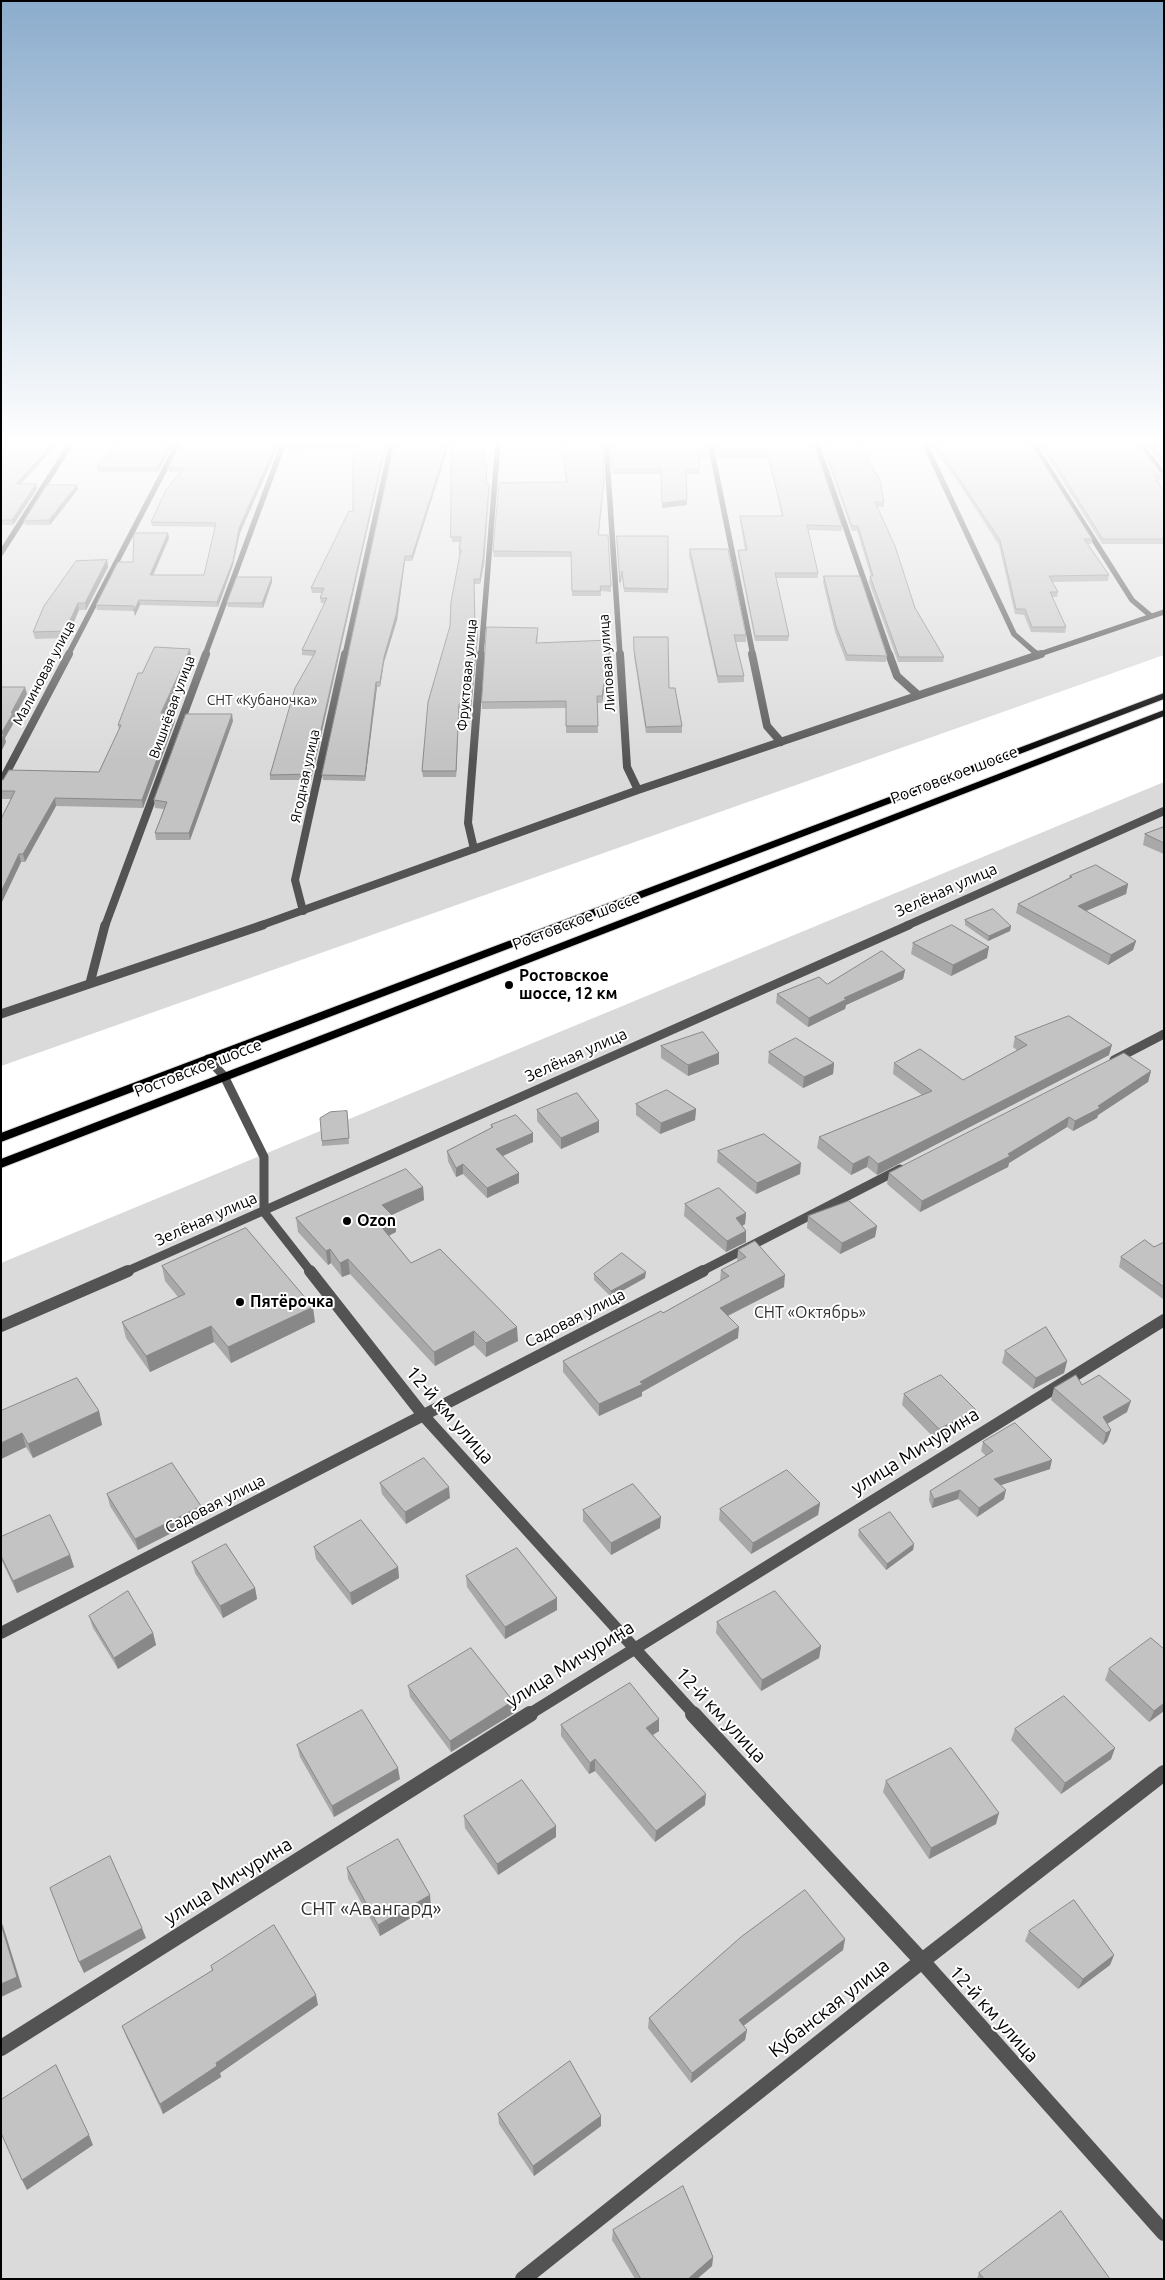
<!DOCTYPE html>
<html>
<head>
<meta charset="utf-8">
<style>
  body { margin:0 }
  #map { position:relative; width:1165px; height:2280px; overflow:hidden; background:#fff; font-family:Ubuntu,sans-serif }
  canvas { display:block }
  .frame { position:absolute; inset:0; border:2px solid #000; pointer-events:none }
</style>
</head>
<body>
<div id="map">
<canvas width="1165" height="2280"></canvas>
<div class="frame"></div>
</div>
<script>
const ctx = document.querySelector('canvas').getContext('2d');
ctx.lineJoin = 'round';
function fill(path, color) {
  ctx.fillStyle = color;
  ctx.fill(path, 'evenodd');
}
function strokePath(path, color, width, dash) {
  ctx.strokeStyle = color;
  ctx.lineWidth = width;
  ctx.lineCap = dash ? 'butt' : 'round';
  ctx.setLineDash(dash || []);
  ctx.stroke(path);
}
function write(font, color, halo, rows, align = 'center') {
  ctx.font = font + ' Ubuntu,sans-serif';
  ctx.lineWidth = 4;
  ctx.setLineDash([]);
  ctx.textBaseline = 'middle';
  ctx.strokeStyle = halo;
  ctx.fillStyle = color;
  for (const [text, x, y, turn = 0] of rows) {
    ctx.save();
    ctx.translate(x, y);
    ctx.rotate((+turn || 0) * Math.PI / 180);
    ctx.textAlign = isNaN(turn) ? turn : align;
    if (halo) ctx.strokeText(text, 0, 0);
    ctx.fillText(text, 0, 0);
    ctx.restore();
  }
}
const green = new Path2D(`
  M1 442H1164V655L1 1066Z
  M1164 782V2279H1V1263Z`);
const minorFar4 = new Path2D(`
  M606 442 620 655
  M710 442 753 655
  M816 442 890 655
  M924 442 1014 634 1038 655
  M1032 442 1132 600 1151 616
  M1138 442 1164 475
  M1 553 72 442
  M68 655 179 442
  M205 655 284 442
  M345 655 392 442
  M481 655 498 442
  M1037 655 1164 612`);
const minorFar3 = new Path2D(`
  M620 654 627 767 638 790
  M752 654 767 726 781 742
  M889 654 897 676 918 695
  M1036 654 1038 655
  M1 783 69 654
  M474 849 468 823 481 654
  M303 911 295 880 345 654
  M105 926 206 654
  M259 926 638 790 1041 654
  M906 926 1164 811`);
const minorFar2 = new Path2D(`
  M90 983 105 925
  M1 1014 263 925
  M208 1059 224 1076 264 1157V1212
  M1114 1060 1164 1034
  M264 1212 311 1272
  M125 1272 909 925
  M700 1272 900 1169`);
const minorFar1 = new Path2D(`
  M310 1271 423 1415 695 1715
  M1 1326 128 1271
  M1 1633 703 1271
  M528 1715 1164 1320`);
const minor = new Path2D(`
  M693 1714 922 1961 1164 2233
  M1 2048 530 1714
  M523 2279 922 1961 1164 1773`);
const trunk = new Path2D(`
  M1164 693V699L1 1142V1133Z
  M1164 710V716L1 1168V1159Z`);
const wall = new Path2D(`
  M4 442H59L21 484H36L37 489 13 525H1V446Z
  M118 442H174L158 472H98L97 468Z
  M181 442H280L240 533 233 565 218 607 140 605 135 616 134 611 97 610 96 605 133 562 168 533 169 538 153 575H204L215 527 152 526 151 522 180 472H169L168 468Z
  M286 442H387L311 780H270V775L314 656 302 655V650L325 603H321L320 598 322 593H312L311 588 353 512V448L286 450Z
  M395 442H450L412 561H405L397 620 384 662 380 687H377L365 781 323 780 322 775Z
  M560 442H602L604 484 599 535 611 586V592L601 591V596H572V557H494L493 551 566 482Z
  M611 442 709 454V458H698L699 474H686L687 505 662 508 661 474H613Z
  M715 442H813L842 526V531L808 530 818 573V578H776L789 636 788 641H755L738 555V550H745L740 521V516H782L768 458H718Z
  M821 442H858L884 502V507H877L915 608 944 657 943 662H898L869 582 870 576H871L857 531H852Z
  M929 442H1030L1092 539 1091 544H1088L1109 575 1108 581 1052 582 1058 592 1057 597H1052L1066 627 1065 633 1031 632 1024 615 1015 614 999 545 954 476Z
  M1038 442H1137L1161 473H1164V480H1157L1164 492V544H1102Z
  M1144 442H1164V467Z
  M486 484 490 488 484 564 480 584H474L475 628 478 634 471 709H459L456 777H423L422 771 450 626 460 554H459V549L460 542H452L451 537Z
  M78 489 50 525H25L24 521Z
  M668 536V593L624 592 622 576 620 587 617 540Z
  M690 549 746 635V642H736L744 676V682L718 683 689 555Z
  M107 560 108 567 86 610H79L67 638 35 639 33 632Z
  M824 576 887 656 886 662 846 661 835 632 823 582Z
  M272 577V582L263 608 228 607 227 603Z
  M538 634 537 643 611 647 602 703H597L598 733H566V708L482 709V702Z
  M634 637 669 688 682 726V733H646L634 656Z
  M191 656 166 713H174L175 721 143 808 56 806 25 862H21L1 904V819L11 799H1V780L99 772 119 731 118 725 142 673Z
  M233 721 190 840H156L155 833 164 809 155 808 154 800Z
  M1164 827V854L1143 845 1145 834Z
  M1070 876 1128 884 1126 894 1086 911 1136 941 1133 950 1108 965 1016 913 1018 904 1069 878Z
  M965 920 1011 926 1010 931 988 941 965 925Z
  M913 943 987 958 951 976 911 954Z
  M905 970 903 979 846 1005 845 1009 808 1027 776 1003 777 994Z
  M1015 1037 1109 1055 877 1175 867 1167 851 1175 817 1148 819 1137 922 1095 893 1074 894 1063 963 1080 1018 1051 1013 1047Z
  M661 1046 719 1053V1064L688 1076 661 1058Z
  M769 1052 834 1063 833 1074 803 1088 768 1063Z
  M1151 1071 1148 1082 1098 1115 1097 1118 1073 1131 1067 1127 1009 1163 1008 1167 920 1212 887 1184 889 1173Z
  M636 1104 696 1109 695 1120 660 1134 636 1115Z
  M537 1110 599 1132 561 1149 537 1121Z
  M347 1111 349 1144 322 1146V1141Z
  M491 1125 533 1133V1142L503 1156 519 1173V1183L487 1198 463 1174 456 1177 448 1161 447 1151 491 1128Z
  M718 1151 800 1174 756 1194 717 1162Z
  M423 1187 424 1200 392 1215 395 1218 396 1232 389 1236 411 1263 518 1341 486 1357 474 1345 435 1366 350 1274 342 1277 331 1263 328 1265 298 1232 296 1218Z
  M685 1204 746 1213 745 1224 742 1226 746 1231V1242L726 1252 684 1216Z
  M808 1216 877 1226 875 1237 840 1254 807 1228Z
  M1164 1242V1298L1163 1299 1119 1267 1121 1257 1154 1247Z
  M738 1250 784 1287 728 1316 738 1338 642 1392V1396L599 1416 563 1372V1361L663 1313 720 1281 721 1270 737 1262Z
  M162 1266 315 1322 231 1363 214 1342 150 1372 126 1338 122 1322 178 1297 165 1281Z
  M594 1274 645 1278 611 1297 594 1280Z
  M1005 1351 1067 1361 1064 1373 1033 1389 1002 1363Z
  M1082 1385 1127 1412 1107 1424 1111 1430 1107 1441 1103 1445 1051 1400 1054 1388Z
  M904 1394 974 1421 937 1441 902 1405Z
  M1 1411H99L102 1425 33 1458 26 1447 1 1459Z
  M983 1442 1050 1469 1001 1485 1004 1499 977 1517 958 1499 932 1508 929 1500 930 1491 986 1456 981 1451Z
  M380 1483 450 1498 406 1524 382 1494Z
  M107 1494 203 1517 138 1550 110 1506Z
  M820 1503 818 1515 751 1554 719 1520 720 1509Z
  M583 1510 660 1528 611 1555 583 1521Z
  M859 1530 914 1544 913 1550 886 1570 858 1536Z
  M1 1537 70 1555 74 1567 17 1593 1 1559Z
  M314 1547 398 1567 399 1578 352 1605 316 1559Z
  M192 1562 255 1588 257 1599 223 1618 195 1573Z
  M466 1576 557 1598V1610L505 1639 467 1587Z
  M89 1616 153 1633 156 1645 118 1669 93 1628Z
  M717 1622 821 1646 819 1658 761 1691 716 1633Z
  M1109 1669 1164 1711 1149 1722 1105 1680Z
  M408 1686 513 1701 514 1713 451 1752 410 1697Z
  M659 1719V1731L653 1735 705 1805 655 1842 595 1771 589 1774 561 1736V1725Z
  M1015 1729 1115 1748 1111 1759 1061 1794 1011 1740Z
  M297 1745 400 1779 334 1817 300 1757Z
  M886 1781 996 1824 929 1859 883 1792Z
  M464 1816 556 1837 498 1875 465 1828Z
  M347 1868 431 1906 380 1936 348 1879Z
  M1029 1931 1114 1955 1110 1965 1078 1989 1025 1941Z
  M845 1939 843 1950 743 2026 747 2030 745 2040 691 2083 648 2028 649 2018Z
  M211 1966 318 2005 220 2073 221 2077 163 2114 126 2036 122 2026 212 1971Z
  M498 2114 601 2116V2126L534 2176 499 2124Z
  M613 2230 713 2257 712 2266 697 2279H635L612 2240Z
  M979 2273 1110 2279H977Z`);
const shadedWall = new Path2D(`
  M54 442H59L17 488 16 484Z
  M171 442H174L158 472 157 468Z
  M277 442H280L240 533 233 565 218 607 217 602 239 528Z
  M386 442H387L311 780V774Z
  M448 442H450L412 561V556Z
  M36 484 37 489 13 525 12 520Z
  M489 484 484 564 480 584V579Z
  M77 485 78 489 50 525 49 520Z
  M687 500V505L662 508V503Z
  M168 533 169 538 151 580 150 575Z
  M405 556V561L397 620 384 662 380 687V682L384 657Z
  M107 560 108 567 86 610 85 603Z
  M272 577V582L263 608 262 603Z
  M139 600 140 605 135 616 134 611Z
  M78 603 79 610 67 638 65 631Z
  M478 628V634L471 709V704Z
  M611 640V647L602 703V696Z
  M190 649 191 656 163 721 161 713Z
  M376 682 377 687 365 781V776Z
  M25 687 27 694 14 718 15 721 5 738 6 742 1 752V734L11 713Z
  M459 704V709L456 777V771Z
  M174 713 175 721 143 808 142 800Z
  M232 714 233 721 190 840 189 833Z
  M55 798 56 806 25 862 23 854Z
  M19 854 21 862 1 904V892Z
  M1128 884 1126 894 1076 915 1078 906Z
  M1011 926 1010 931 988 941 989 936Z
  M1136 941 1133 950 1108 965 1111 955Z
  M989 947 987 958 951 976 953 965Z
  M905 970 903 979 846 1005 845 1009 808 1027 809 1018 844 998Z
  M1112 1045 1109 1055 877 1175 878 1164Z
  M719 1053V1064L688 1076V1065Z
  M834 1063 833 1074 803 1088 804 1077Z
  M1151 1071 1148 1082 1098 1115 1097 1118 1073 1131 1075 1121Z
  M696 1109 695 1120 660 1134 661 1123Z
  M1069 1117 1067 1127 1009 1163 1008 1167 920 1212 922 1201 1008 1154Z
  M599 1121V1132L561 1149V1138Z
  M533 1133V1142L496 1159V1149Z
  M869 1156 867 1167 851 1175 853 1164Z
  M801 1163 800 1174 756 1194 757 1183Z
  M463 1164V1174L456 1177V1168Z
  M519 1173V1183L487 1198V1188Z
  M423 1187 424 1200 383 1219 382 1205Z
  M746 1213 745 1224 735 1230 736 1218Z
  M395 1218 396 1232 381 1239 380 1225Z
  M877 1226 875 1237 840 1254 842 1243Z
  M746 1231V1242L726 1252 727 1241Z
  M330 1249 331 1263 328 1265 326 1251Z
  M348 1259 350 1274 342 1277 340 1263Z
  M646 1272 645 1278 611 1297V1291Z
  M785 1275 784 1287 719 1320 720 1308Z
  M313 1307 315 1322 231 1363 228 1347Z
  M211 1326 214 1342 150 1372 146 1356Z
  M517 1327 518 1341 486 1357V1343Z
  M739 1327 738 1338 642 1392V1396L599 1416V1404Z
  M474 1331V1345L435 1366 434 1352Z
  M1067 1361 1064 1373 1033 1389 1036 1378Z
  M1131 1401 1127 1412 1100 1428 1103 1417Z
  M976 1410 974 1421 937 1441 939 1429Z
  M99 1411 102 1425 33 1458 28 1444Z
  M1111 1430 1107 1441 1103 1445 1106 1433Z
  M22 1433 26 1447 1 1459V1443Z
  M1052 1460 1050 1469 992 1488 994 1479Z
  M449 1487 450 1498 406 1524 405 1512Z
  M960 1490 958 1499 932 1508 934 1499Z
  M1006 1490 1004 1499 977 1517 979 1508Z
  M820 1503 818 1515 751 1554 753 1543Z
  M201 1506 203 1517 138 1550 135 1539Z
  M661 1517 660 1528 611 1555V1543Z
  M914 1544 913 1550 886 1570 887 1564Z
  M70 1555 74 1567 17 1593 13 1581Z
  M398 1567 399 1578 352 1605 350 1593Z
  M255 1588 257 1599 223 1618 220 1606Z
  M557 1598V1610L505 1639V1627Z
  M153 1633 156 1645 118 1669 114 1658Z
  M821 1646 819 1658 761 1691 762 1680Z
  M513 1701 514 1713 451 1752 450 1741Z
  M1164 1703V1711L1149 1722 1154 1711Z
  M659 1719V1731L646 1739V1728Z
  M1115 1748 1111 1759 1061 1794 1065 1783Z
  M595 1759V1771L589 1774 590 1763Z
  M398 1768 400 1779 334 1817 332 1806Z
  M706 1794 705 1805 655 1842 656 1831Z
  M999 1813 996 1824 929 1859 931 1848Z
  M556 1826V1837L498 1875 497 1864Z
  M430 1895 431 1906 380 1936 378 1925Z
  M1 1921 3 1926 22 1987 1 1997Z
  M142 1928 146 1938 84 1973 79 1962Z
  M845 1939 843 1950 738 2030 739 2020Z
  M1114 1955 1110 1965 1078 1989 1083 1979Z
  M316 1995 318 2005 220 2073 221 2077 163 2114 160 2104 216 2063Z
  M747 2030 745 2040 691 2083 692 2073Z
  M601 2116V2126L534 2176 533 2166Z
  M89 2135 93 2145 27 2190 22 2180Z
  M713 2257 712 2266 697 2279H688Z`);
const building = new Path2D(`
  M4 442H54L16 484H36L12 520H1V446Z
  M118 442H171L157 468H97Z
  M181 442H277L239 528 233 561 217 602 139 600 134 611V606L96 605 118 562H133L134 533H168L150 575H204L216 523 151 522 166 490 184 468H168Z
  M286 442H386L311 774 270 775 295 688 316 651 302 650 327 598H320L324 588H311L349 511 353 512V444L286 445Z
  M395 442H448L412 556H405L396 615 384 657 380 682H376L365 776 322 775Z
  M452 442H483L485 465H487L486 484H489L483 559 480 579H474L475 628H478L471 704H459L456 771H422L428 702 450 626 451 602 461 549H459L461 537H451Z
  M561 442H602L604 480 598 535H608L611 586H600L601 591H572L571 552 493 551 499 483 567 482Z
  M611 442H706L709 454H698L700 469H686L687 500 662 503 661 469H613Z
  M716 442H813L842 526 807 525 818 573H775L789 636H755L738 550H747L740 516H783L768 453 718 454Z
  M823 442H858L880 480 884 502H875L895 546 915 608 944 657H899L870 576H873L858 526H852Z
  M933 442H1030L1092 539H1084L1109 575 1049 576 1058 592H1050L1066 627H1032L1025 609H1016L1000 540 954 471Z
  M1042 442H1137L1161 473H1164V475H1154L1164 492V539H1103Z
  M1149 442H1164V461Z
  M47 485H77L49 520 24 521Z
  M617 536H668V589L624 588 622 571 620 582Z
  M690 549H728L746 635H734L744 676H718Z
  M107 560 85 603H78L65 631 33 632 44 606 76 561Z
  M824 576H860L887 656 847 655 836 626Z
  M237 577H272L262 603H227Z
  M487 627 538 628 536 643 611 640 602 696H597L598 726H566V701L482 702Z
  M634 637H668L669 688H675L682 726 646 727 634 650Z
  M155 647 190 649 161 713H174L142 800 55 798 23 854H19L1 892V819L15 791H1V780H3L9 770 99 772 121 725H118L138 673H142Z
  M1 687H25L11 713H13L1 734H4L1 741Z
  M186 714H232L189 833H155L167 802 154 800Z
  M1164 827V843L1145 834Z
  M1096 865 1128 884 1078 906 1136 941 1111 955 1018 904 1072 877 1070 876Z
  M993 909 1011 926 989 936 965 920Z
  M952 925 989 947 953 965 913 943Z
  M882 951 905 970 844 998 847 999 809 1018 777 994 819 977 827 984Z
  M1069 1016 1112 1045 878 1164 869 1156 853 1164 819 1137 932 1091 894 1063 920 1049 963 1080 1027 1045 1015 1037Z
  M703 1032 719 1053 688 1065 661 1046Z
  M796 1038 834 1063 804 1077 769 1052Z
  M1124 1053 1151 1071 1098 1106 1100 1108 1075 1121 1069 1117 1008 1154 1010 1156 922 1201 889 1173Z
  M667 1090 696 1109 661 1123 636 1104Z
  M577 1093 599 1121 561 1138 537 1110Z
  M347 1111 349 1138 322 1141 320 1118 330 1112Z
  M516 1115 533 1133 496 1149 519 1173 487 1188 463 1164 456 1168 447 1151 493 1127 491 1125Z
  M764 1134 801 1163 757 1183 718 1151Z
  M406 1169 423 1187 382 1205 395 1218 380 1225 411 1263 440 1249 517 1327 486 1343 474 1331 434 1352 348 1259 340 1263 330 1249 326 1251 296 1218Z
  M719 1188 746 1213 736 1218 746 1231 727 1241 685 1204Z
  M849 1201 877 1226 842 1243 808 1216Z
  M246 1228 313 1307 228 1347 211 1326 146 1356 122 1322 185 1294 162 1266Z
  M1145 1240 1154 1247 1164 1242V1287L1121 1257Z
  M755 1241 785 1275 720 1308 739 1327 640 1382 643 1384 599 1404 563 1361 661 1311 663 1313 729 1276 721 1270 746 1257 738 1250Z
  M622 1253 646 1272 611 1291 594 1274Z
  M1046 1327 1067 1361 1036 1378 1005 1351Z
  M941 1375 976 1410 939 1429 904 1394Z
  M1076 1375 1082 1385 1099 1375 1131 1401 1103 1417 1111 1430 1106 1433 1054 1388Z
  M77 1378 99 1411 28 1444 22 1433 1 1443V1411Z
  M1015 1423 1052 1460 994 1479 1006 1490 979 1508 960 1490 934 1499 930 1491 993 1451 983 1442Z
  M424 1458 449 1487 405 1512 380 1483Z
  M172 1463 201 1506 135 1539 107 1494Z
  M787 1470 820 1503 753 1543 720 1509Z
  M633 1484 661 1517 611 1543 583 1510Z
  M890 1512 914 1544 887 1564 859 1530Z
  M50 1515 70 1555 13 1581 1 1556V1537Z
  M361 1520 398 1567 350 1593 314 1547Z
  M226 1544 255 1588 220 1606 192 1562Z
  M517 1548 557 1598 505 1627 466 1576Z
  M128 1591 153 1633 114 1658 89 1616Z
  M775 1591 821 1646 762 1680 717 1622Z
  M1151 1638 1164 1649V1703L1154 1711 1109 1669Z
  M471 1648 513 1701 450 1741 408 1686Z
  M630 1683 659 1719 646 1728 706 1794 656 1831 595 1759 590 1763 561 1725Z
  M1064 1696 1115 1748 1065 1783 1015 1729Z
  M362 1710 398 1768 332 1806 297 1745Z
  M951 1748 999 1813 931 1848 886 1781Z
  M522 1780 556 1826 497 1864 464 1816Z
  M398 1839 430 1895 378 1925 347 1868Z
  M110 1856 142 1928 79 1962 50 1888Z
  M805 1890 845 1939 739 2020 747 2030 692 2073 649 2018 741 1937Z
  M1074 1900 1114 1955 1083 1979 1029 1931Z
  M1 1924 17 1977 1 1984Z
  M274 1925 316 1995 216 2063 217 2066 160 2104 122 2026 213 1970 211 1966Z
  M570 2061 601 2116 533 2166 498 2114Z
  M56 2065 89 2135 22 2180 1 2133V2100Z
  M683 2186 713 2257 688 2279H641L613 2230Z
  M1061 2211 1110 2279H984L979 2273Z`);
const markers = [
  [509,985,5,"#000"],
  [347,1221,5,"#000"],
  [240,1302,5,"#000"]
];
const farStreetnames = [
  ["Липовая улица",607,663,-94],
  ["Малиновая улица",44,673,-62],
  ["Фруктовая улица",467,675,-85],
  ["Вишнёвая улица",172,707,-70],
  ["Ягодная улица",305,776,-78]
];
const farParknames = [
  ["СНТ «Кубаночка»",262,700]
];
const streetNames = [
  ["Ростовское шоссе",954,775,-21],
  ["Зелёная улица",946,890,-24],
  ["Ростовское шоссе",576,921,-21],
  ["Зелёная улица",576,1055,-24],
  ["Ростовское шоссе",198,1068,-21],
  ["Зелёная улица",206,1219,-24],
  ["Садовая улица",575,1318,-27],
  ["Садовая улица",215,1504,-27]
];
const poiNames = [
  ["Ростовское",519,976],
  ["шоссе, 12 км",519,994],
  ["Ozon",357,1221],
  ["Пятёрочка",250,1302]
];
const parkNames = [
  ["СНТ «Октябрь»",810,1313]
];
const nearStreetnames = [
  ["12-й км улица",450,1415,49],
  ["улица Мичурина",915,1451,-32],
  ["улица Мичурина",570,1664,-32],
  ["12-й км улица",721,1715,47],
  ["улица Мичурина",228,1881,-32],
  ["Кубанская улица",829,2008,-38],
  ["12-й км улица",994,2014,48]
];
const nearParknames = [
  ["СНТ «Авангард»",371,1909]
];
fill(green, '#dadada');
strokePath(trunk, '#dbdbdb', 2);
strokePath(minorFar4, '#535353', 5.5);
strokePath(minorFar3, '#535353', 8);
strokePath(minorFar2, '#535353', 9);
strokePath(minorFar1, '#535353', 12);
strokePath(minor, '#535353', 16);
fill(trunk, '#000');
fill(wall, '#a8a8a8');
fill(shadedWall, '#888');
fill(building, '#c3c3c3');
strokePath(building, '#888', 1);
const sky = ctx.createLinearGradient(0, 0, 0, 762);
sky.addColorStop(0, '#8baccc');
sky.addColorStop(0.58, '#fff');
sky.addColorStop(1, '#ffffff00');
ctx.fillStyle = sky;
ctx.fillRect(0, 0, 1165, 762);
for (const [x, y, r, color] of markers) {
  const dot = new Path2D();
  dot.arc(x, y, r, 0, 2 * Math.PI);
  ctx.fillStyle = color;
  ctx.fill(dot);
  strokePath(dot, '#fff', 2);
}
write('14px', '#000', '#fff', farStreetnames);
write('14px', '#313131', '#fff', farParknames);
write('16px', '#000', '#fff', streetNames);
write('bold 16px', '#000', '#fff', poiNames, 'left');
write('16px', '#313131', '#fff', parkNames);
write('19px', '#000', '#fff', nearStreetnames);
write('19px', '#313131', '#fff', nearParknames);
</script>
</body>
</html>
